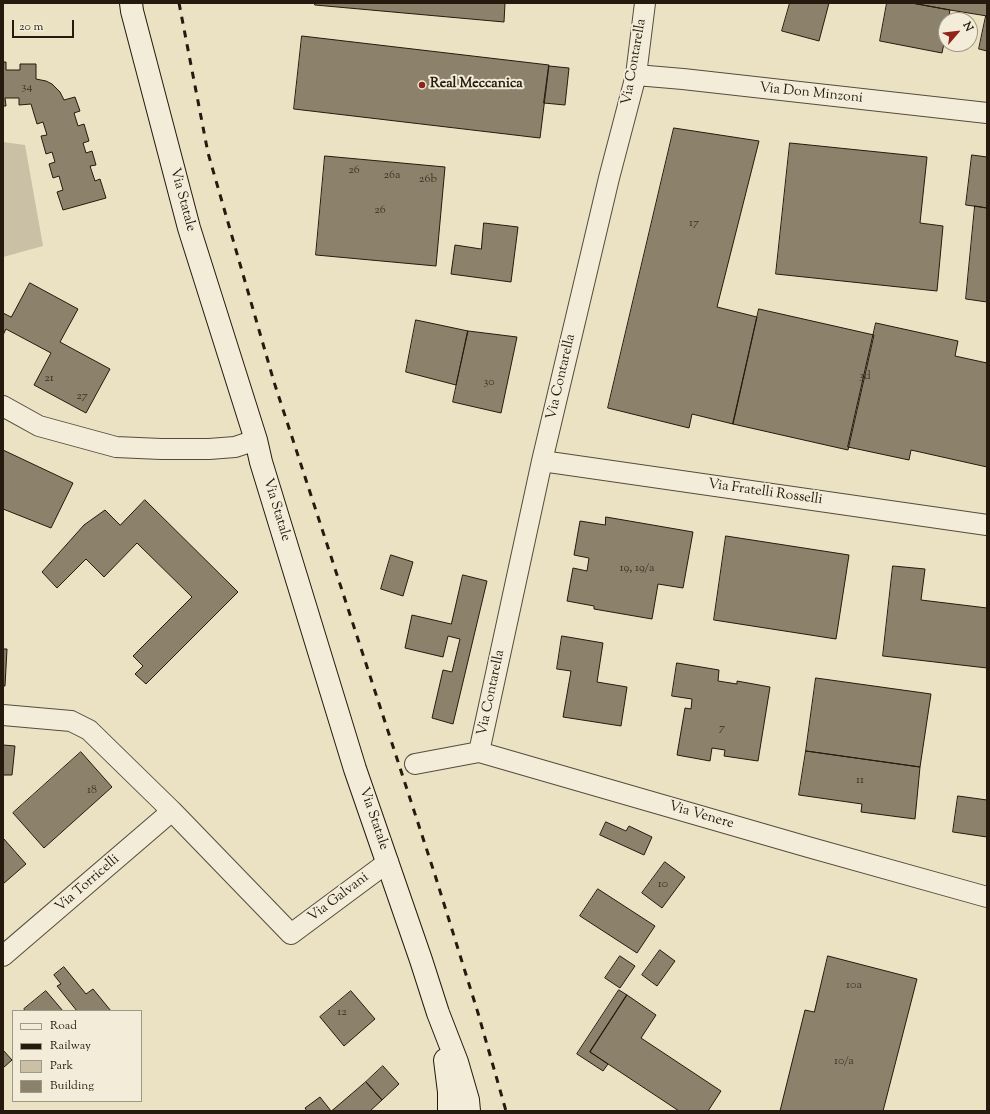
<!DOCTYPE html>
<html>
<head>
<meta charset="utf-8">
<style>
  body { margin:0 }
  #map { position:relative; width:990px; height:1114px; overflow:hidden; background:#ebe2c4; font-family:"Sorts Mill Goudy",serif }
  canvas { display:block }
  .frame { position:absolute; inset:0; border:4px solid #251a0d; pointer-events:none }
  .legend { position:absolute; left:12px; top:1010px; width:130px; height:92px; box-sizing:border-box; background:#f2ecd9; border:1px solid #a09887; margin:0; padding:5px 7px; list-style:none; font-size:12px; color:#251a0d }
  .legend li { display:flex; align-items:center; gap:8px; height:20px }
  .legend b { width:20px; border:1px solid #a09887 }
  .north { position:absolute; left:938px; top:12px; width:40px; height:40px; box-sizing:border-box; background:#f2ecd9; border:1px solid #a09887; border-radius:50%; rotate:62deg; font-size:11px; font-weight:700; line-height:16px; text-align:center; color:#251a0d }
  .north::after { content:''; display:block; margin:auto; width:14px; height:18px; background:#8f2418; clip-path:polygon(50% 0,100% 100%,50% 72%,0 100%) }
  .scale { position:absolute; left:12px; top:20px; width:62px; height:18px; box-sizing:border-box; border:2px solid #251a0d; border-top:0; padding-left:5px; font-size:12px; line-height:14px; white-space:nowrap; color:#251a0d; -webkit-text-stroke:3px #f2ecd9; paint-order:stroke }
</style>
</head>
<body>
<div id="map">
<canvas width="990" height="1114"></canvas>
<div class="frame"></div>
<ul class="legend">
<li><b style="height:5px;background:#f2ecd9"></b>Road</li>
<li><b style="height:5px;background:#251a0d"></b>Railway</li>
<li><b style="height:11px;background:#c9c0a5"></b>Park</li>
<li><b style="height:11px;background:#8c826c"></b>Building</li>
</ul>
<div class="north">N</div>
<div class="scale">20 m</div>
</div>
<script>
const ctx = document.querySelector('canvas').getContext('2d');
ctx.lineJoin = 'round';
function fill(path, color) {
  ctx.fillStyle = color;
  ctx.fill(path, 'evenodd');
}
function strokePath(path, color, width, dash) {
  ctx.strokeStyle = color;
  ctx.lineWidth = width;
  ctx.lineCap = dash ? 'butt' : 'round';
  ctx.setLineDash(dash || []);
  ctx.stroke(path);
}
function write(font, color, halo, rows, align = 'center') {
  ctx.font = font + ' "Sorts Mill Goudy",serif';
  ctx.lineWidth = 4;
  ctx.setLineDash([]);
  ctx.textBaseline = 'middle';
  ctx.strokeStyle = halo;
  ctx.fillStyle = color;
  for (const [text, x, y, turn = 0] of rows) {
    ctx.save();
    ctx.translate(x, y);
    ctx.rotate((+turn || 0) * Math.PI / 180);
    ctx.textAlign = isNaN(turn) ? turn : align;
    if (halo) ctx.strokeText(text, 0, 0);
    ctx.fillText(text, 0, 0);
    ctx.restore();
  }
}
const green = new Path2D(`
  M3 142 25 145 43 246 3 257Z`);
const building = new Path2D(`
  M315 3H505L504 22 315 5Z
  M790 3H829L819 41 782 31Z
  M887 3H912L950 10 948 20H946V33L942 53 880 41Z
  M912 3H987V16L950 10Z
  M986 16H987V51L979 49Z
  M302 36 549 65 540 138 294 109Z
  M3 62H6V70H20V64H36V79L46 81 52 84 60 92 64 100 75 97 80 111 74 113 78 126 84 124 89 141 83 143 86 153 92 151 96 165 90 166 95 181 100 179 106 198 63 210 57 192 63 190 59 176 53 178 49 164 55 162 52 152 46 154 41 136 47 135 43 122 37 124 31 104 19 105V98H5L6 106H3Z
  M549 66 569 68 565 105 544 103Z
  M674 128 759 141 717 307 757 317 733 424 692 414 689 428 608 408Z
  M790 143 927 157 920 223 943 226 937 291 776 274Z
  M972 155 987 157V208L966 205Z
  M325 156 445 167 436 266 316 255Z
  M975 206 987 208V302L966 299Z
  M484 223 518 227 511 282 451 274 455 245 481 249Z
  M30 283 78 309 60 342 110 369 86 413 34 385 51 353 6 329 3 335V313L11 317Z
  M759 309 874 335 848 450 733 424Z
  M416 320 468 331 456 385 406 372Z
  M876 323 958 341 955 356 987 363V467L911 450 909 460 848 447Z
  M468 331 517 337 501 413 453 402Z
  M3 450 73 483 51 528 3 509Z
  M145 500 238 592 146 684 135 674 143 666 133 656 192 597 137 543 104 577 86 559 57 588 42 572 84 525 105 510 120 525Z
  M606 517 693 532 683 588 658 584 652 619 594 609V606L567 601 573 568 587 571 589 558 574 555 580 521 605 525Z
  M726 536 849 555 836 639 714 620Z
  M391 555 413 562 403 596 381 589Z
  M893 566 925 569 921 600 987 608V668L883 656Z
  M463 575 487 581 453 724 432 718 443 670 452 672 460 639 448 636 443 657 405 648 412 615 451 624Z
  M562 636 603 643 597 682 627 687 621 726 563 717 571 671 557 669Z
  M3 649H7L5 686H3Z
  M677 663 719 670 718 681 737 684V681L770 687 758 761 724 756 725 750 712 748 710 761 677 755 685 708 691 709 692 699 672 696Z
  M816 678 931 694 920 767 806 751Z
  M3 745 15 746 12 775H3Z
  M806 751 920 767 915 819 861 812 862 804 799 795Z
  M81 752 112 787 44 848 13 813Z
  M958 796 987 800V837L953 832Z
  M606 822 626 831 629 826 652 837 644 855 600 835Z
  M3 838 26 864 3 884Z
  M665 862 685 877 662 908 642 893Z
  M598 889 655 926 637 953 580 916Z
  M660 950 675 961 657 986 642 975Z
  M620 956 635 966 620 988 605 978Z
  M828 956 917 979 883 1111H780L805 1010 814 1012Z
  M64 967 86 994 93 989 111 1011H77L57 986 61 984 54 975Z
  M619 990 627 995 590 1052 608 1064 603 1071 577 1054Z
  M46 991 63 1011H25L24 1009Z
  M351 991 375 1019 344 1046 320 1017Z
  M627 995 656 1015 641 1038 721 1091 708 1111H679L590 1052Z
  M3 1050 12 1060 3 1068Z
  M383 1066 399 1084 382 1100 366 1082Z
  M366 1082 382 1100 370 1111H307L305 1108 320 1097 331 1111Z`);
const minor = new Path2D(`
  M636 75 683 79 987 113
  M3 406 39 426 116 447 161 449H209L235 447 256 440
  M542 461 987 525
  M3 715 71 721 89 730 172 811 291 934 388 862
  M479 752 542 461 609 178 636 75 645 3
  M415 764 479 752 808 847 987 897
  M3 956 172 811`);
const secondary = new Path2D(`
  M131 3 132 11 189 228 256 440 261 462 355 769 421 960 438 1013 457 1062 468 1100 469 1111
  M445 1060 449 1092V1111`);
const rail = new Path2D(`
  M179 3 208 153 274 382 435 875 478 1013 506 1111`);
const markers = [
  [422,85,4,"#8f2418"]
];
const numberNames = [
  ["34",27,88],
  ["26",354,171],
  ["26a",392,176],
  ["26b",428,180],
  ["26",380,211],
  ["17",694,224],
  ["3d",865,377],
  ["21",49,379],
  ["30",489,383],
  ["27",82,397],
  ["19, 19/a",637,569],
  ["7",722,729],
  ["11",860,781],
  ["18",92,791],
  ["10",663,885],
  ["10a",854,986],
  ["12",342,1013],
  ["10/a",844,1062]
];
const streetNames = [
  ["Via Contarella",635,62,-80],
  ["Via Don Minzoni",811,94,6],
  ["Via Statale",182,200,75],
  ["Via Contarella",562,377,-77],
  ["Via Fratelli Rosselli",765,493,8],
  ["Via Statale",276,510,73],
  ["Via Contarella",492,693,-78],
  ["Via Venere",701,816,16],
  ["Via Statale",373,819,71],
  ["Via Torricelli",88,884,-41],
  ["Via Galvani",339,898,-37]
];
const poiNames = [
  ["Real Meccanica",430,85]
];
fill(green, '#c9c0a5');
fill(building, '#8c826c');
strokePath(building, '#251a0d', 1);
strokePath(minor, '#564c3b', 22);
strokePath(secondary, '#251a0d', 24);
strokePath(minor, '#f2ecd9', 20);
strokePath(secondary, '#f2ecd9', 22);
strokePath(rail, '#251a0d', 3, [7, 7]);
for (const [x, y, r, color] of markers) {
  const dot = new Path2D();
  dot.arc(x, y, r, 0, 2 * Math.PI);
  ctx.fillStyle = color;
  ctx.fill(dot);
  strokePath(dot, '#f2ecd9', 1.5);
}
write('12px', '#3f3425', null, numberNames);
write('14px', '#251a0d', '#f2ecd9', streetNames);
write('bold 14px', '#251a0d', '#f2ecd9', poiNames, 'left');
</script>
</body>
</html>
